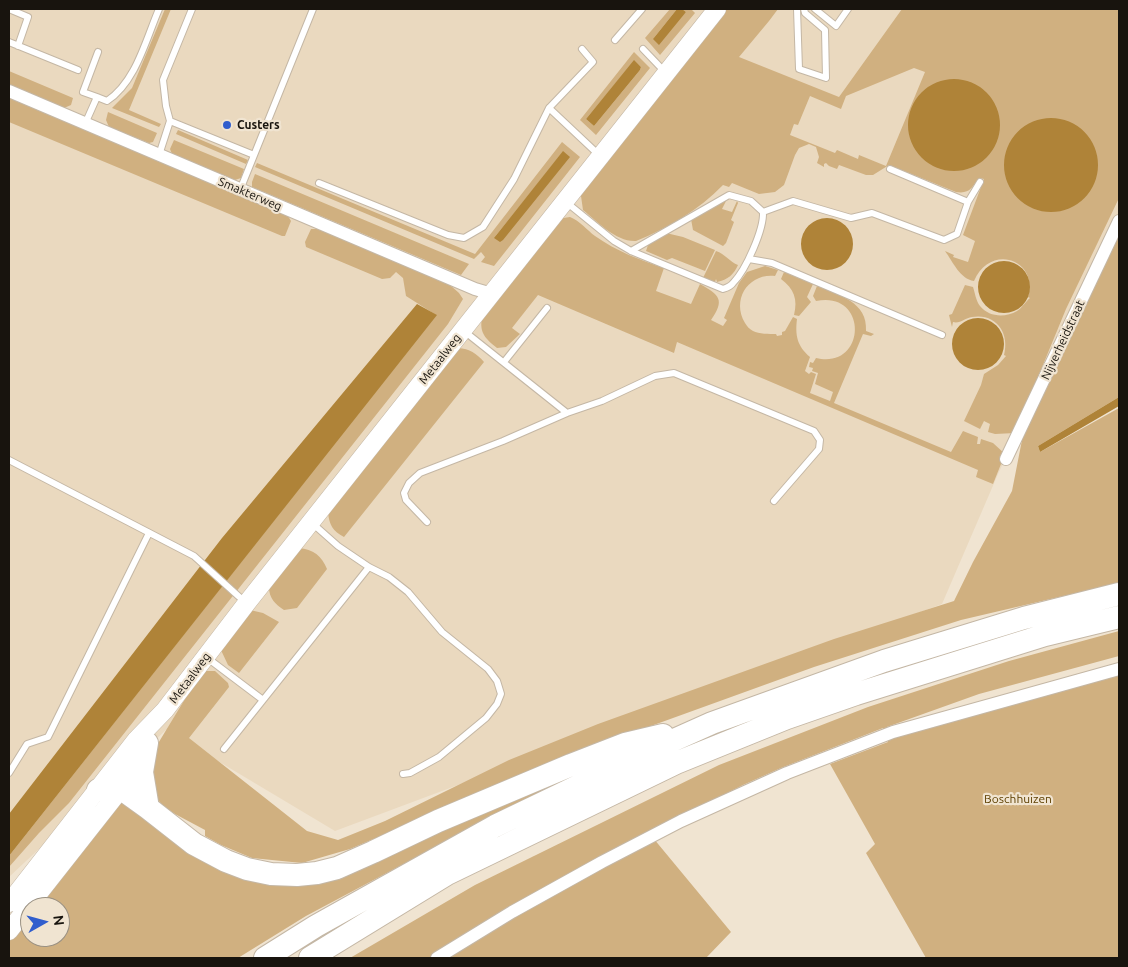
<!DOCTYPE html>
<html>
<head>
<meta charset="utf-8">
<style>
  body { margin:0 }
  #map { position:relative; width:1128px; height:967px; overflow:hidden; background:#f0e4d1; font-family:Ubuntu,sans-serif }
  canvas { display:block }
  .frame { position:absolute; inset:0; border:10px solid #18140e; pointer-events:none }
  .north { position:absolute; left:20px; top:897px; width:50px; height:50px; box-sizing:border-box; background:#f0e4d1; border:1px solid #9a9183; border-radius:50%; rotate:83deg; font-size:14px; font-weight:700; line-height:20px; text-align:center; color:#18140e }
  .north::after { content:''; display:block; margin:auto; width:18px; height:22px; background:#315ecd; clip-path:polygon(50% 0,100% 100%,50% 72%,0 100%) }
</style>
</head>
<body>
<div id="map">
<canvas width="1128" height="967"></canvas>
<div class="frame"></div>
<div class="north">N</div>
</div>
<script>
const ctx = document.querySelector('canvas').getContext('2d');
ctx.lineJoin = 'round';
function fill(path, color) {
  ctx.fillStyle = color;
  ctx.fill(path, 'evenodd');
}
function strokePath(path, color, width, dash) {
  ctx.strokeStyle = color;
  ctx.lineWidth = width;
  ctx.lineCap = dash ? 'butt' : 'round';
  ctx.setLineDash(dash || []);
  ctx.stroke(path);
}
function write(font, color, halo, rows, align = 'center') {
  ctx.font = font + ' Ubuntu,sans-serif';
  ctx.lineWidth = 4.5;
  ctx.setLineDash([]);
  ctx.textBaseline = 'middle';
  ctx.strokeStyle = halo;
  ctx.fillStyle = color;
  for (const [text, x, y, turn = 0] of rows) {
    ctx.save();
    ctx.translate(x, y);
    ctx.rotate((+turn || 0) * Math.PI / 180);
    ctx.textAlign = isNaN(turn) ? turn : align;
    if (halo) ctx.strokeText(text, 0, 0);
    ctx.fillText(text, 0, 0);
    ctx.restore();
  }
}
const built = new Path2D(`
  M9 9H1119V221L998 474 942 604 335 831 166 730 9 877Z`);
const green = new Path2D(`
  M165 9H171L129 110 161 124 159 127 112 108 132 88Z
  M670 9H677L653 39 686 12 682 9H691L695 13 660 55 645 38Z
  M725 9H778L769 21 739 57 839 97 902 9H1119V198L1066 309 1015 433 995 434 988 432 990 424 984 421 980 429 964 421 981 385 984 374 998 365 1006 356 1004 355C1010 333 996 313 972 317 965 318 960 324 953 322L952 327 949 315 952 314 965 285 973 287C975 293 976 301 980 306 989 317 1005 318 1017 311 1022 308 1026 301 1030 298L1028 297C1039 259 990 243 974 281 960 279 953 262 945 251L954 255 953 257 968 262 975 241 963 235 984 179 979 178C971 188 970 194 956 192L889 165 873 175H866L839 165 837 169 829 166 826 163 824 164V167L817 163 819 157 816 147 809 144 799 148 795 155 784 185 775 192 759 194 732 183 729 187 723 185C699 210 668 228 636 241 616 242 598 222 583 210L580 189ZM914 68 925 72 886 166 859 155 858 159 837 150 835 153 790 135 794 124 798 125 810 96 841 109 846 96Z
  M634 52 650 68 596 135 580 120ZM634 61 641 67 640 70 594 126 586 119Z
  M9 71 73 98 71 105 64 108 9 85Z
  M9 98 288 216 291 221 285 236H282L9 122Z
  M108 112 157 133 153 142 149 143 109 127 106 120Z
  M178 130 248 160 246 164 176 134Z
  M174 140 244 169 241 178 235 180 172 154 170 149Z
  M562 142 580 157 494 266 481 262 485 257 481 252 474 259 255 167 257 163 475 254ZM563 152 569 157 494 238Z
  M255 174 469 264 461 275 252 187V182Z
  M723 200 726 201 722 209 732 212 737 201 738 203 731 220 734 222 726 243 723 246 693 230 691 219 719 202 722 203Z
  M570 217C580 221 587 230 595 236 616 251 640 260 664 268L656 291 691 304 700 284C720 295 725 300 711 320L723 326 727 320 724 318 739 283 747 272 765 266 778 270 775 276C749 273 731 299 745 323 747 326 749 329 753 331 759 334 769 334 776 334L777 336 782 335V332L785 331 793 317 797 319C795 335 797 346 810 357L805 371 809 374 811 372 816 374 810 393 830 401 833 392 815 384 818 373 812 371 813 368 809 367 810 362 813 363 816 358C867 370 869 290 816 301L813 296 817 286C839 295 868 302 866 331L874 334 871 336 863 334 834 403 951 452 963 431 978 437 977 444H980L981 439 993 443 1005 454 993 484 976 477 978 470 677 342 674 353 538 295 512 328 520 334 506 347 497 348C486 339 479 333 482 318L557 219Z
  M311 229H318L451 284 450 285 459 293 463 299 448 324 69 803 39 833 9 867V856L436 315 406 296 403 278 396 272 390 278 382 279 306 247 305 242Z
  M666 233 683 237 715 250 705 271 672 258 667 260 646 251 648 245Z
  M1119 233V397L1038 446 1040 452 1119 408V583L961 620 814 667 568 756 350 849 302 863 252 858 221 845 205 836V830L175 814 162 805 154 795 151 755 202 671H215L228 683 229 687 189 738 307 831 338 840 385 821 509 760 598 724 834 639 954 601 973 562 1012 491 1022 440Z
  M716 251C725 254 730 262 738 265 734 274 728 280 717 282L716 279 715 282 703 278Z
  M784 272 813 284 807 297 811 302 799 316 794 315C798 299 794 289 781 279Z
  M458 348C470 349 476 353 484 362L344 537C333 531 329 525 328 512Z
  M299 548C313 549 322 556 327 569L297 608 284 610C275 604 269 598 269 587Z
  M250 610 263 613 279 622 239 673 228 665 220 648Z
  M1119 631V656L979 694 884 728 1119 666V958H926L866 853 875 844 830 764 888 742 883 728 781 768 743 785 649 833 731 932 706 958H350L475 885 719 765 868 707 1009 661Z
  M649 740 650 742 544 791 475 826 306 916 238 958H9V935L67 846 77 840 87 838 120 795 130 798C153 815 174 835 197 851 219 866 256 880 284 880 303 880 322 876 341 871L520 789ZM30 907H60V937H30Z`);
const water = new Path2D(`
  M677 9H682L686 12 659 45 653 39Z
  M634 60 641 67 640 70 594 126 586 119Z
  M908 125a46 46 0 1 1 92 0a46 46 0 1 1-92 0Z
  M1004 165a47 47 0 1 1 94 0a47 47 0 1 1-94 0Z
  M563 151 570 157 503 240 500 242 494 238Z
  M801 244a26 26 0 1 1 52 0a26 26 0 1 1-52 0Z
  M978 287a26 26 0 1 1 52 0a26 26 0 1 1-52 0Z
  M417 304 437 315 9 856V814L222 538Z
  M952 344a26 26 0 1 1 52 0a26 26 0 1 1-52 0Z
  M1119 397V406L1040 452 1038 446Z`);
const lane = new Path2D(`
  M9 9 28 17 18 46
  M797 9 799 69 826 78 825 30 805 13 804 9
  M815 9 836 26 848 9
  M615 40 642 9
  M9 42 78 70
  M582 49 593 62 549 108 599 155
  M643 49 665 72
  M97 97 107 101C136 82 146 39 159 9
  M170 121 254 155
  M85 124 97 97 83 92 98 52
  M159 155 170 121 166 106 163 80 192 9
  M319 183 448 235 464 238 483 227 514 179 549 108
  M240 190 313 9
  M566 202 614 241 631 251 723 289C726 288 731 286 733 283 746 270 764 229 763 212L751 201 729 195 631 251
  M968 202 980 182
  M763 212 793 201 851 218 872 213 944 240 957 234 968 202 890 169
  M749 259 772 263 942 335
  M464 331 567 413
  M504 362 547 308
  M9 460 194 556 246 603
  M427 522 406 500 404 493 409 483 420 473 503 441 567 413 602 401 655 376 674 373 814 431 820 440 819 449 774 501
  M312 523 338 546 369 567 389 577 408 592 442 632 488 669 497 681 501 694 497 704 486 718 439 757 410 773 403 774
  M206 657 263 700
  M224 749 369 567
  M9 773 27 744 48 737 149 533`);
const street = new Path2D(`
  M9 91 475 289 492 294
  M1006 459 1119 221
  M437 958 512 912 602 862 681 821 787 773 893 732 1119 669`);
const secondary = new Path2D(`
  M9 903 136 740 165 710 246 604 717 9
  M9 931 120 790 142 751`);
const highway = new Path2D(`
  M147 743 142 772 148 808
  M98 790H123L148 808 194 844 226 861 247 869 271 874 297 875 317 873 337 868 373 852 438 821 571 765 625 744 663 735
  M265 958 316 926 495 826 674 740 712 723 884 661 1024 618 1119 594
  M310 958 447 874 676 763 787 718 856 694 1045 635 1119 617`);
const markers = [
  [227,125,5,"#315ecd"]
];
const poiNames = [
  ["Custers",237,125]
];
const streetNames = [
  ["Smakterweg",250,194,23],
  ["Nijverheidstraat",1063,340,-65],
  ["Metaalweg",440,359,-52],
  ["Metaalweg",190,678,-53]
];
const parkNames = [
  ["Boschhuizen",1018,799]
];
fill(built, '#ead9bf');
fill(green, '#d0b080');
fill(water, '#af8338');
strokePath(lane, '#c4b7a5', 8);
strokePath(street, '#c4b7a5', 14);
strokePath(secondary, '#c4b7a5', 19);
strokePath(highway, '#c4b7a5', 24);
strokePath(lane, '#fff', 6);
strokePath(street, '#fff', 12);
strokePath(secondary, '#fff', 18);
strokePath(highway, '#fff', 22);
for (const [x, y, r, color] of markers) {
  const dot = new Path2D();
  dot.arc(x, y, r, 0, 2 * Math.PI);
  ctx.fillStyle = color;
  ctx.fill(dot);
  strokePath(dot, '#f0e4d1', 2);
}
write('bold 12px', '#18140e', '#f0e4d1', poiNames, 'left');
write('12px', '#18140e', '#f0e4d1', streetNames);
write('12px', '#5f4103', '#f0e4d1', parkNames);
</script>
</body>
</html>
